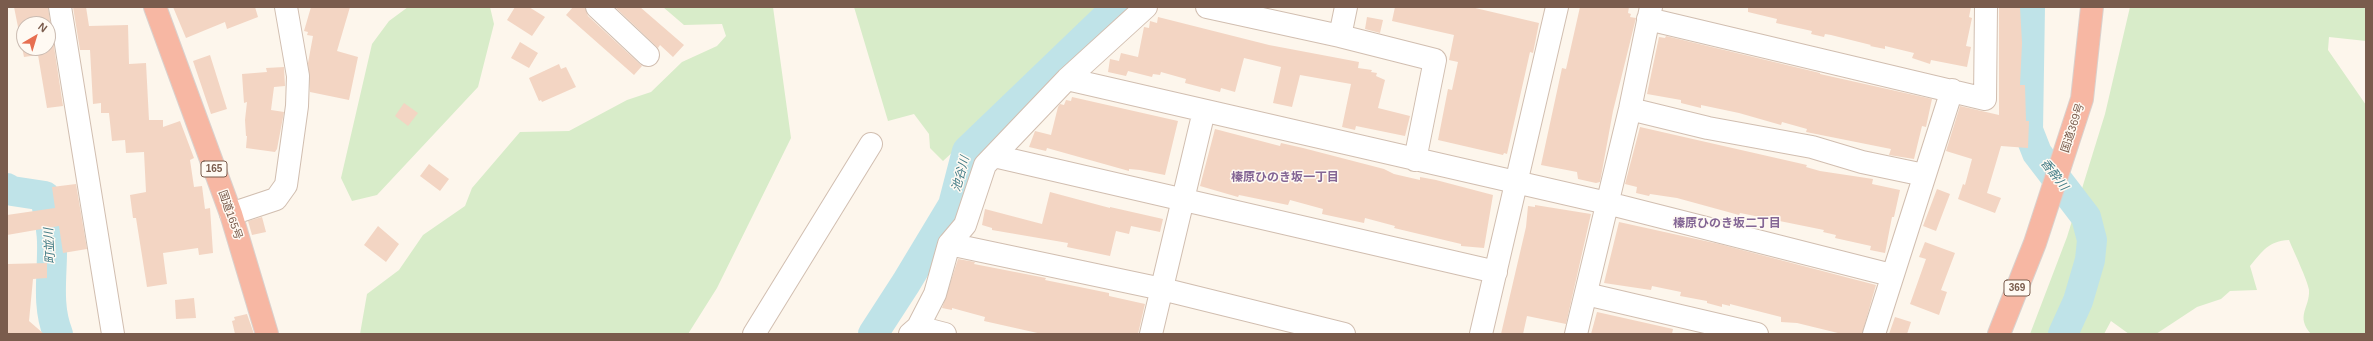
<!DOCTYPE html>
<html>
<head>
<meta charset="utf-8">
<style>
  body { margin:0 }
  #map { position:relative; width:2373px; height:341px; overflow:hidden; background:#fdf6ec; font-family:Helvetica,sans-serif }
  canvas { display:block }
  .frame { position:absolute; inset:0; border:8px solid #7a5c4d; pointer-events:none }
  .north { position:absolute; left:16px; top:16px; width:40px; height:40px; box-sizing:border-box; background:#fffaf3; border:1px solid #cabbb1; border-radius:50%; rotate:38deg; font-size:11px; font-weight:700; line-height:16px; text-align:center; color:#7a5c4d }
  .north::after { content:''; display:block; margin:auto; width:14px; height:18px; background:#e76f51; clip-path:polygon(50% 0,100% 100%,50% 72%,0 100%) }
</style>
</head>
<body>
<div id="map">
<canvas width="2373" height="341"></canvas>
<div class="frame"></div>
<div class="north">N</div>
</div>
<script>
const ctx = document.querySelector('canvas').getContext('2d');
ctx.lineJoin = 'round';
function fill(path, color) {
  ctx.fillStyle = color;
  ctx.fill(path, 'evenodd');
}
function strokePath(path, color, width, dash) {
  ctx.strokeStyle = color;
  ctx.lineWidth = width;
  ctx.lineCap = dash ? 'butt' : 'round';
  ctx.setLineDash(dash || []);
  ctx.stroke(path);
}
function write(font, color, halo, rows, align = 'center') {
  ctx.font = font + ' Helvetica,"Noto Sans JP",sans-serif';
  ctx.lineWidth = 3;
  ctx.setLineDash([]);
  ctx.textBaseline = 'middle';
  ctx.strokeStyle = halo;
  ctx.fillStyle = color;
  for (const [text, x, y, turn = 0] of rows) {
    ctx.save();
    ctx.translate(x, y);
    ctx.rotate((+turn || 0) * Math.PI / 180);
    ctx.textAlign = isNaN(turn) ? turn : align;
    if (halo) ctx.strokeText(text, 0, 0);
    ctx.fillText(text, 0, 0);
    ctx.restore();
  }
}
const green = new Path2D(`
  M408 7H490L494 24 478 87 377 195 352 201 341 178 372 44 389 21Z
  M663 7H773L791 138 717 288 688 334H360L367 294 399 270 423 235 465 206 472 188 520 132 569 131 627 100 651 92 682 62 717 46 726 36 722 24 684 25Z
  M854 7H1111L943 161 930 148 929 134 914 114 888 121Z
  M2130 7H2366V41L2329 37 2328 50 2366 105V334H2311C2295 316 2310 308 2309 290 2308 281 2293 250 2289 240 2268 241 2263 251 2250 266L2257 290 2230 291 2221 299 2197 307 2156 334H2129L2111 321 2104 334H2030L2067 237 2105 114Z`);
const river = new Path2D(`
  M2030 7 2028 130 2037 153 2086 217 2092 240 2090 260 2078 301 2063 334
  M7 188 12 191 45 196C47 211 52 227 52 242 53 273 46 304 58 334
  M873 334 906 283 953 205 967 151 1117 7`);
const building = new Path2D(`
  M14 7H48L63 106 47 108 38 55 24 57ZM24 24H48V48H24Z
  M73 7H86L89 26 128 25 129 64 146 63 149 120H163V127L180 121 194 158 190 160 194 187 202 186 205 209 210 208 213 253 199 255 198 248 163 253 167 284 147 287 136 218H133L130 195 146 192 144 152 126 153 125 140 112 141 109 113H101V103L93 104 90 50H80Z
  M173 7H255L258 17 227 29 225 22 186 38Z
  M311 7H350L337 51 358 57 349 100 310 92 308 63 313 36 307 35 308 32 304 31Z
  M515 7H529L545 17 532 36 507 20Z
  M573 7H585L588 16 642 66 634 75 566 15Z
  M615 7H640L684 45 673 57 660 45 658 48Z
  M1395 7H1471L1539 23 1533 53 1530 52 1507 154 1504 153 1503 155 1438 140 1448 89 1452 90 1458 62 1449 60 1454 35 1392 21Z
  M1580 7H1629L1628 13 1631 14 1630 17 1636 18 1613 111 1600 182 1596 183 1578 179 1577 172 1541 165 1562 68 1566 69Z
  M1748 7H1971L1969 17 1972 18 1966 46 1971 47 1967 67 1931 60 1930 64 1912 58 1914 53 1885 46V49L1870 46 1871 45 1831 35 1825 34 1824 37 1811 34 1812 31 1776 23 1777 19 1748 12Z
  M1999 7H2020L2022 43 2020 85H2025L2026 121H2029L2028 148 2001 146 1987 193 2001 198 1995 213 1958 199 1963 184 1965 185 1972 159 1946 151 1960 106 1999 115Z
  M1158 17 1269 45 1359 62 1358 68 1372 70 1371 72 1377 73 1376 76 1385 80 1378 108 1410 116 1405 136 1356 126 1355 130 1342 127 1351 84 1300 75 1292 107 1273 103 1281 67 1244 58 1235 92 1221 88 1220 92 1185 83 1186 79 1161 72 1160 75 1153 74 1152 77 1128 71 1126 76 1108 72 1110 59 1119 61 1121 53 1138 57 1144 27 1149 28 1150 21 1157 23Z
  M1367 17 1383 20 1380 33 1365 29Z
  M1666 36 1820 73V74L1932 99 1926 127 1922 126 1914 159 1889 155 1891 149 1806 132 1807 129 1782 122 1781 125 1739 113 1701 105V108L1681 103V100L1647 94 1659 37 1665 38Z
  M520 42 538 53 529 68 511 58Z
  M210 55 227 109 211 114 193 61Z
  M559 64 561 69 566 67 576 87 542 102 541 100 539 101 529 78Z
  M284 67 285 86 274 87 271 110 284 112 277 149 275 152 246 148 247 136H246L245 120 247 102 244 103 242 74 267 72 266 68Z
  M1072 97 1178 121 1165 175 1140 170 1129 169V171L1047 148 1046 151 1029 147 1035 131 1051 135 1058 107 1060 104 1064 105 1066 100 1071 101Z
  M404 103 418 113 408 126 395 116Z
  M1640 127 1807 165 1806 167 1820 171 1873 179 1872 184 1900 190 1894 217H1892L1885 253 1870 250 1871 246 1835 238 1836 235 1823 232 1824 230 1740 213 1739 215 1677 198 1650 194 1649 196 1636 193 1637 187 1625 184Z
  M1215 129 1280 146 1281 143 1303 148 1384 169 1394 174 1420 180V177L1436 180 1493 195 1484 248 1461 246V244L1394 228 1395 226 1365 218 1364 223 1322 214 1323 209 1290 200 1288 205 1239 195 1238 197 1200 186Z
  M429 164 449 179 440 191 420 176Z
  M76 184 87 249 63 253 59 226 7 235V215L55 208 52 187Z
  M1937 189 1950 194 1936 231 1923 226Z
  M1050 192 1110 208V207L1163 219 1160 232 1131 226 1129 234 1116 231 1110 256 1067 247 1068 243 992 230V228L982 225 985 209 1042 224Z
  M1535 205 1591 214 1566 324 1527 316 1523 334H1501L1526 227 1528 206 1535 207Z
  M262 217 266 232 252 235 248 221Z
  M1619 222 1719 244 1876 285 1862 334H1842L1797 323 1781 322V317L1730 304V306L1722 304V307L1707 303V301L1680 296 1681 292 1652 286 1651 290 1604 283Z
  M378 226 399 244 386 262 364 245Z
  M1925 242 1955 253 1941 290 1947 292 1939 315 1910 304 1926 259 1919 257Z
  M958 259 975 262 974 264 1046 278 1045 280 1109 293V296L1145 304 1138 334H1042L984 321 985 317 952 308V310L942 308Z
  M47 263V278L33 279 29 321 44 334H7V264Z
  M194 298 196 318 176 319 175 300Z
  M1597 312 1673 329 1672 334H1591Z
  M247 314 254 334H235L232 321 235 320 234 317Z
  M1895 317 1911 322 1907 334H1889Z`);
const minor = new Path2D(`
  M60 7 113 334
  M597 7 648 55
  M1207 7 1340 36 1435 60 1415 160
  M1648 19 1985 99 1986 7
  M1340 36 1346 7
  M1067 79 1607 203 1891 275
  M1630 109 1708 128 1812 147 1862 162 1924 175
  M994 156 1496 272
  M231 214 276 199 286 185 297 106 298 76 286 7
  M949 244 1162 289 1344 334
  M1586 294 1757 334
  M918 327 945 334
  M754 334 871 144
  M910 334 918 327 935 294 949 244 965 225 985 165 1067 79 1146 7
  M1151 334 1204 111
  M1481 334 1557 7
  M1576 334 1630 109 1651 7
  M1874 334 1952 90`);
const highway = new Path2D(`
  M155 7 231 214 267 334
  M1999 334 2035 243 2082 99 2092 7`);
const shields = [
  [214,169,26],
  [2017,288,26]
];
const shieldNames = [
  ["165",214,169],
  ["369",2017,288]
];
const streetNames = [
  ["国道369号",2073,128,-72],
  ["国道165号",230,215,71]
];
const waterNames = [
  ["池谷川",961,174,-75],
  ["香酔川",2054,175,52],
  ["町並川",50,246,-93]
];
const neighbourhoodNames = [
  ["榛原ひのき坂一丁目",1285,178],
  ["榛原ひのき坂二丁目",1727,224]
];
fill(green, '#d8ecc9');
strokePath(river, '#bfe3e8', 30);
fill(building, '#f3d5c3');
strokePath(minor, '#d1beb0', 24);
strokePath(highway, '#dad1cd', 24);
strokePath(minor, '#fff', 22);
strokePath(highway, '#f7b7a3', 22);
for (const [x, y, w] of shields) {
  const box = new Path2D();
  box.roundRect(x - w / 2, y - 8, w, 16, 3);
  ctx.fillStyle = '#fffaf3';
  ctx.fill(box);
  strokePath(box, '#7a5c4d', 1);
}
write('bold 10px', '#7a5c4d', null, shieldNames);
write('11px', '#7a5c4d', '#fffaf3', streetNames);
write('italic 12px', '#437c86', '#fffaf3', waterNames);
write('bold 12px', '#846695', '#fffaf3', neighbourhoodNames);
</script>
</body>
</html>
